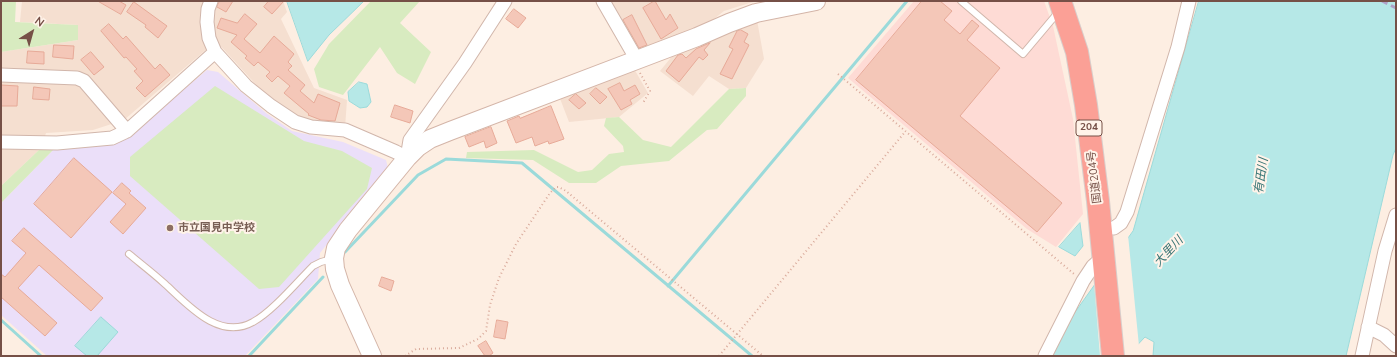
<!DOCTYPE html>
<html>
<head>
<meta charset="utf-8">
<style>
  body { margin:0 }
  #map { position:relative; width:1397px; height:357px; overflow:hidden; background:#fdeee2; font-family:"Nunito Sans",sans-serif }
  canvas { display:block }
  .frame { position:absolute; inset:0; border:2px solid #765047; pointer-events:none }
  .north { position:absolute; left:12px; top:12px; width:40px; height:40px; -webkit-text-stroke:3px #fff3e9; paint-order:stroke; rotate:37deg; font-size:11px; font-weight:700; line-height:16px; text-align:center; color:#765047 }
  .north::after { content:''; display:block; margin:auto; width:14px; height:18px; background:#765047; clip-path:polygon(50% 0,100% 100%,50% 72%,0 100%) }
</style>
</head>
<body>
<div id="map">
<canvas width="1397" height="357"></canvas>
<div class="frame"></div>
<div class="north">N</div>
</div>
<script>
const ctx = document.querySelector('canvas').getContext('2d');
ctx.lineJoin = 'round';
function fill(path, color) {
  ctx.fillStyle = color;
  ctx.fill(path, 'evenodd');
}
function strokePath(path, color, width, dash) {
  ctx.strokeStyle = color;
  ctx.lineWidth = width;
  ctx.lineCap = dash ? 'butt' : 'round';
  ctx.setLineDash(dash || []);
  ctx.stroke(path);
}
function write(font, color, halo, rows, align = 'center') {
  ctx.font = font + ' "Nunito Sans","Noto Sans JP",sans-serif';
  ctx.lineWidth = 4;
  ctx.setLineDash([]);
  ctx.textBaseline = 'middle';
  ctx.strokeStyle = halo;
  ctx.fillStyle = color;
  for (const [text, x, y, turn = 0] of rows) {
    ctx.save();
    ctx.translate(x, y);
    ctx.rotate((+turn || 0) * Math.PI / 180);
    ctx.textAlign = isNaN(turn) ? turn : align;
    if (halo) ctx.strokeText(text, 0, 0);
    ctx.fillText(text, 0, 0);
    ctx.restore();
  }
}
const residential = new Path2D(`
  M22 1H283L287 12 281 19 314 88 347 100 345 128 301 120 271 101 216 41 124 120 93 130 46 133 41 148 1 186V52L78 40V25L20 22Z
  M608 1H756L724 11 700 30 637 53Z
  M757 20 764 59 746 88 729 89 709 76 693 96 660 71 678 49Z
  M633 67 648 93 619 117 569 122 559 96Z`);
const commercial = new Path2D(`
  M914 1H1044L1053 26 1073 119 1083 214 1056 247 1027 229 848 78Z`);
const education = new Path2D(`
  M207 70 218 72 266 113 292 131 343 142 386 160 388 168 320 253 318 279 245 356H47L1 315V203L54 149 127 137Z`);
const green = new Path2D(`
  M1 1H16L15 22 78 25V40L1 52Z
  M371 1H420L400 23 431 52 415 84 397 73 380 47 343 95 319 87 314 69 329 44Z
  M215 86 304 141 342 151 372 168 367 189 279 287 259 289 130 176V157Z
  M746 88V96L717 129 707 130 669 161 621 166 596 183H569L533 160 466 158 467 152 534 150 578 172 592 170 609 154 624 152 623 146 604 126 606 118 619 117 643 140 671 147 729 89Z
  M41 148 54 149 1 203V186Z`);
const water = new Path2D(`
  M287 1H364L329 35 308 61Z
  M1199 1H1396V148L1393 155 1346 356H1153L1154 342 1145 337 1127 356H1052L1073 315 1133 231Z
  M359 82 367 84 371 102 367 107 360 108 349 101 348 92Z
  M1080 223 1083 246 1075 256 1059 247Z
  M101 317 118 332 97 356H87L75 346Z`);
const pier = new Path2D(`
  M1128 235 1139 346 1130 356H1100L1094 283Z`);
const stream = new Path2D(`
  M345 252 418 175 446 159 522 163 752 356
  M668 286 907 1
  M1 320 41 356
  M249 356 323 277`);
const building = new Path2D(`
  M98 1H119L126 5 121 14Z
  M220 1H233L226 12 217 7Z
  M269 1H284L272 14 264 7Z
  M655 1 666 20 670 14 678 28 661 39 643 8Z
  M922 1H940L952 11 944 20 960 34 972 20 979 26 967 40 1000 68 960 116 1062 203 1037 232 856 80Z
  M134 2 167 26 158 38 145 27 146 25 127 12Z
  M514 9 526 18 518 28 506 19Z
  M245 14 257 24 244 39 260 53 274 36 294 54 288 62 292 66 288 70 305 85 300 91 314 103 318 94 340 103 335 121 321 120 308 115 309 114 284 93 290 86 278 76 272 82 266 76 270 72 258 62 254 66 245 58 247 56 231 42 237 35 217 28 221 18 237 23Z
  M632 15 647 45 639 48 623 20Z
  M109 24 123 39 126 36 155 69 160 64 170 75 145 97 136 88 143 81 134 71 137 69 126 57 124 58 101 31Z
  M741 30 748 34 744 42 749 45 732 79 720 74 733 49 729 47 737 31Z
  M710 43 704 50 708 55 703 60 699 57 679 82 666 71 678 55 682 54 686 58 696 49Z
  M54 45 74 46 73 59 53 57Z
  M28 51 44 52V64L27 63Z
  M91 52 104 67 94 75 81 60Z
  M620 83 624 91 635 85 640 94 630 100 632 104 621 110 608 89Z
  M1 85 18 86 17 106H1Z
  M34 87 50 89 49 100 33 99Z
  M596 88 607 97 600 104 590 94Z
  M576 94 586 103 579 109 569 100Z
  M395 105 413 111 410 123 391 117Z
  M551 106 564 139 549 144 548 141 535 146 532 137 516 143 507 121 519 116 520 118Z
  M491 127 497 143 486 148 484 141 469 147 465 137Z
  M74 158 112 192 71 238 34 204Z
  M122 183 131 191 129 193 146 208 123 234 110 222 126 204 113 193Z
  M24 228 103 298 91 311 39 265 18 288 57 323 45 336 1 297V274L5 277 26 253 12 241Z
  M382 277 394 281 391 291 379 286Z
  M497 320 508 322 505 339 494 337Z
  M486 341 493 353 489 356H485L478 346Z`);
const path = new Path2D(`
  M640 73 650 91 643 103
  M838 74 1074 274
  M405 356 416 349 459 348 478 339 486 331 490 305 499 278 516 244 550 193 556 187H559L566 191 763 356
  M719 356 905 132`);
const lane = new Path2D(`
  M961 1 1023 54 1055 16 1060 12
  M129 254C141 264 153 273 165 284 188 305 219 341 253 322 272 312 297 282 313 266L321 262 332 259`);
const street = new Path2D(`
  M211 1 208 9 207 22 209 38 215 52 246 86 271 106 295 122 311 127 345 130 396 152 407 158 410 140 465 63 505 1
  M603 1 637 60
  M1 75 77 78 84 81 127 131
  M1 142 57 143 112 138 127 131 215 52
  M1114 228 1121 223 1127 212 1178 47 1189 1
  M1368 327 1384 335 1396 346
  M1045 356 1083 281 1093 266 1103 257
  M1362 356 1385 251 1396 215`);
const secondary = new Path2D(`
  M372 356 340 285 335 269 334 258 336 248 348 230 407 158 418 147 430 139 450 131 697 37 729 23 756 13 816 1`);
const highway = new Path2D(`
  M1060 1 1077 52 1086 105 1098 201 1113 356`);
const rail = new Path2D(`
  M1382 1 1396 8`);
const markers = [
  [170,228,4,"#8d6e63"]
];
const shields = [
  [1089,128,26]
];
const shieldNames = [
  ["204",1089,128]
];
const streetNames = [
  ["国道204号",1095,177,-97]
];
const educationNames = [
  ["市立国見中学校",178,228]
];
const waterNames = [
  ["有田川",1262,176,-82],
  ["大里川",1169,252,-47]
];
fill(residential, '#f5dfd0');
fill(commercial, '#fedbd5');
fill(education, '#ebdff9');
fill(green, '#d8ebc0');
fill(water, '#b6e8e7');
strokePath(water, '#9bdada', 1);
fill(pier, '#fdeee2');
strokePath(stream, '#9bdada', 3);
fill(building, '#f4c7b8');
strokePath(building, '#e7aa98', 1);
strokePath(lane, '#d1b6ab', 8);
strokePath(street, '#d1b6ab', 15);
strokePath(secondary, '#d4b5a8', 20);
strokePath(highway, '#d9cecb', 24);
strokePath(path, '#d9aa9b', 2, [1, 3]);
strokePath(lane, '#fff', 6);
strokePath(street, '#fff', 13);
strokePath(secondary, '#fff', 18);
strokePath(highway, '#fba096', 22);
strokePath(rail, '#afa0c7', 3, [6, 4]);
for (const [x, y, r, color] of markers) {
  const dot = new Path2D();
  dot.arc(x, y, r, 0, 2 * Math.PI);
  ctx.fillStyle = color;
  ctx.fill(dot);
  strokePath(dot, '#fff3e9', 1.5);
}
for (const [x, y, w] of shields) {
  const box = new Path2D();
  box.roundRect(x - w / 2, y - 8, w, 16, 3);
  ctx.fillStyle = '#fff3e9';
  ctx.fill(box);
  strokePath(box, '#765047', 1);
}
write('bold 10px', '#765047', null, shieldNames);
write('11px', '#765047', '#fff3e9', streetNames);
write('bold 11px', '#785e54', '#fff3e9', educationNames, 'left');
write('italic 12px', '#387575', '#fff3e9', waterNames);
</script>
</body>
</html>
